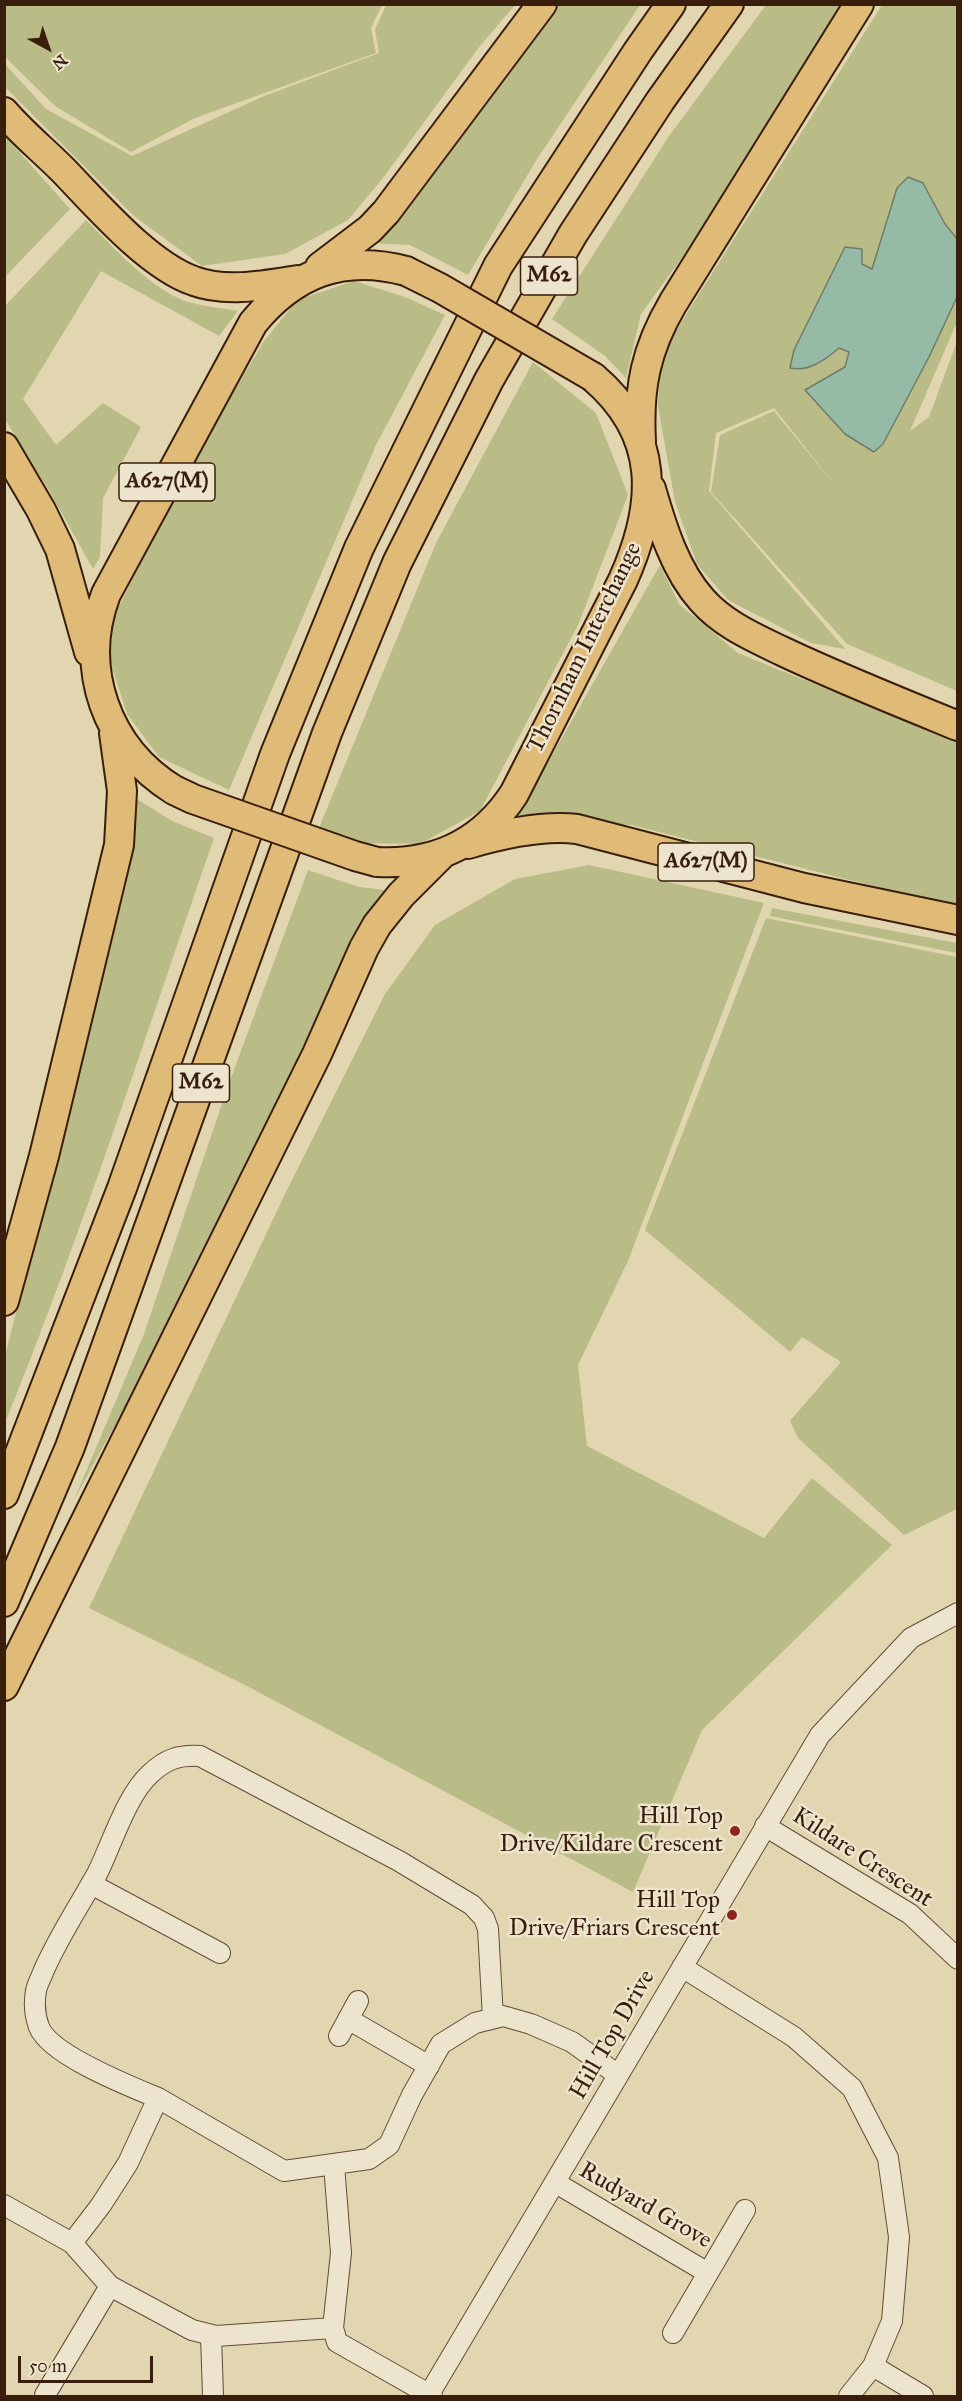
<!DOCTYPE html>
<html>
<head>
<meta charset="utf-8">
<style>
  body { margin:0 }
  #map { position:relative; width:962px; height:2401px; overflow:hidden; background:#e1d6b0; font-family:"IM FELL Great Primer",serif }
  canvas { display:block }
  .frame { position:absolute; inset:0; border:6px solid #3a1e0d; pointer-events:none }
  .north { position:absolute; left:18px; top:18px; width:60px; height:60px; -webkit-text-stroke:4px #ece4cc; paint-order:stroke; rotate:140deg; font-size:16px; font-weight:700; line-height:24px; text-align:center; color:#3a1e0d }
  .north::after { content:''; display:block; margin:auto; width:21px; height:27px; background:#3a1e0d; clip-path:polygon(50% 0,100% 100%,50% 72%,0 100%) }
  .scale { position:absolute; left:18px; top:2356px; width:135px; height:27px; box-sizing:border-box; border:3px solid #3a1e0d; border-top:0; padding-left:8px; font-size:18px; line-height:21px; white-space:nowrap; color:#3a1e0d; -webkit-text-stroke:4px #ece4cc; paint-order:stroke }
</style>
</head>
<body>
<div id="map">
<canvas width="962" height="2401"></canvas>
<div class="frame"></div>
<div class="north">N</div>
<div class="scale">50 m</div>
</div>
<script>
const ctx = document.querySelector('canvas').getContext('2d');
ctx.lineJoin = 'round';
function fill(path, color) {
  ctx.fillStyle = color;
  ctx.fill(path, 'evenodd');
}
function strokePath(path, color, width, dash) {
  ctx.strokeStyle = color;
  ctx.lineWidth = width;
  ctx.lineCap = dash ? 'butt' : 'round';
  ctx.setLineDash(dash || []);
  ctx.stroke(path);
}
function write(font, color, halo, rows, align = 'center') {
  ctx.font = font + ' "IM FELL Great Primer",serif';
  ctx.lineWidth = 5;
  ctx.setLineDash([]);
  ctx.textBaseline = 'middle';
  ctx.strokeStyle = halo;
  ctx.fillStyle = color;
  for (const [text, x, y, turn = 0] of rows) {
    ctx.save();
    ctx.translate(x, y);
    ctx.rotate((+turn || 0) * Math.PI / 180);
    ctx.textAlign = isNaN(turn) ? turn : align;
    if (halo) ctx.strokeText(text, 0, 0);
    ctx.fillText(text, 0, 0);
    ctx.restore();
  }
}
const green = new Path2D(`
  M4 5 5 4 382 5 371 28 376 53 195 118 131 152 55 106 5 57Z
  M386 5H515L480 46 383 178 348 220 285 254 202 266 134 216 5 87V64L46 109 132 156 264 96 379 53 375 30Z
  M553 5H640L537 159 468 275 410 245 371 243Z
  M766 5H840L705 226 641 314 626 378 605 356 552 319 669 136Z
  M882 5H957V322L910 431 929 417 957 341V691L847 644 711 492 720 435 774 411 838 489 774 408 716 433 709 491 845 649 811 643 728 600 697 564 675 502 658 406 661 354Z
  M5 136 70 209 5 277H4Z
  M86 220C112 246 138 275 170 294 190 306 216 307 238 311L219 336 101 271 23 399 56 445 103 403 141 427 103 498 100 557 93 569 51 494 5 419V306Z
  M354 281 405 297 445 315 376 445 229 790 159 757 127 714 110 661 114 616 191 464 264 341 297 300Z
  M533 362 596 413 628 495 579 623 480 811 420 844 354 843 319 828 436 543Z
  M660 565 679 604 738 653 957 742V907L631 825 516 819Z
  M132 796 172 821 214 838C146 1034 83 1231 5 1423V1356L63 1127Z
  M589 865 764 903 628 1261 578 1365 587 1446 764 1538 812 1478 892 1545 702 1730 633 1892 247 1686 89 1608 284 1196 385 994 435 925 515 879Z
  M308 870 359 887 394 891 264 1137 196 1276 74 1500 144 1334 228 1086Z
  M772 908 957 943V953L770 916Z
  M766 918 957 957V1509L904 1535 798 1438 790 1421 841 1362 802 1337 790 1352 645 1230Z`);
const water = new Path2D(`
  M908 177 923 183 945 224 957 239V297L930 355 883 444 874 452 845 434 805 390 845 367 849 352 839 348C825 360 809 372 790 368L794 350 845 247 862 249V264L872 269 897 188Z`);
const minor = new Path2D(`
  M765 1826 910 1914 958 1959
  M91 1884 220 1953
  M682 1967 794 2037 852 2088 888 2158 899 2237 892 2321 873 2366 849 2396
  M348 2019 429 2066
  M339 2036 358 2001
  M158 2098 284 2171 369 2159 389 2145 412 2095 441 2044 475 2023 503 2016 531 2024 572 2042 618 2075
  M334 2165 341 2253 333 2328 337 2342 432 2396
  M556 2183 708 2273
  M4 2205 72 2243 110 2286 192 2330 216 2336 333 2328
  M72 2243 101 2205 128 2163 158 2098C129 2086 50 2055 39 2027 35 2016 34 2002 36 1991 37 1984 42 1976 44 1970 59 1936 79 1906 97 1874 112 1844 126 1796 150 1774 166 1759 178 1755 200 1756L399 1861 472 1905 484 1918 488 1929 493 2018
  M673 2333 745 2210
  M211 2335 213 2396
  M873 2366 923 2396
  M45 2395 110 2286
  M428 2396 820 1735 911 1638 958 1613`);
const highway = new Path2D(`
  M4 112C22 133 43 150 63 170 97 205 148 265 194 281 226 293 266 285 298 280
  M320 267 370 229 386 212 542 4
  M641 441C638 387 646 349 673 303L859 4
  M4 447 41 510 60 549 89 652
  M651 489C662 527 675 570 702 600 723 624 753 637 782 651 839 678 899 702 958 726
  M174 790C106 748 78 668 106 594L253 323C294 273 343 254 406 271
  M468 844C502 834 542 825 577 829L804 888 958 920
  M377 862C435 865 482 843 514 794L623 580C657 504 661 435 593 377
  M4 1301 44 1156 119 845 122 791 114 733
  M4 1494 122 1188 275 754 359 548 498 266 638 51 671 4
  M4 1602 70 1447 327 733 397 563 489 380 573 234 660 101 729 4
  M4 1686 317 1054 364 948 377 925 401 895 442 854`);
const highwayBridge = new Path2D(`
  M406 271 440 288 593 377
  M174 790 193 799 355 856 377 862`);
const markers = [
  [735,1831,6,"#8f2418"],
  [732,1915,6,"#8f2418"]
];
const shields = [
  [549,276,57],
  [167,482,96],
  [706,862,96],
  [201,1083,57]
];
const shieldNames = [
  ["M62",549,276],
  ["A627(M)",167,482],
  ["A627(M)",706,862],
  ["M62",201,1083]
];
const streetNames = [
  ["Thornham Interchange",585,648,-64],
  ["Kildare Crescent",862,1858,33],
  ["Hill Top Drive",613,2035,-60],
  ["Rudyard Grove",645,2206,30]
];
const poiNames = [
  ["Hill Top",723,1817],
  ["Drive/Kildare Crescent",723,1845],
  ["Hill Top",720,1901],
  ["Drive/Friars Crescent",720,1929]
];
fill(green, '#b9bc87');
fill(water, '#95baa5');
strokePath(water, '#717c68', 1.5);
strokePath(minor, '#644c36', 22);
strokePath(highway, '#3a1e0d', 32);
strokePath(minor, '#ece4cc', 20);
strokePath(highway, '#e0bb78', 28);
strokePath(highwayBridge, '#3a1e0d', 32, []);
strokePath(highwayBridge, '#e0bb78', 28);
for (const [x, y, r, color] of markers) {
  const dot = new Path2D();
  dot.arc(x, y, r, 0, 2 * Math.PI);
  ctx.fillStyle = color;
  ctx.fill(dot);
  strokePath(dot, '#ece4cc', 2);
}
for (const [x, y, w] of shields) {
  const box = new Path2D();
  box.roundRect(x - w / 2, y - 19, w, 38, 4.5);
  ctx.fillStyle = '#ece4cc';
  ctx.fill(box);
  strokePath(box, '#3a1e0d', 1.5);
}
write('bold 22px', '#3a1e0d', null, shieldNames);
write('24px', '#3a1e0d', '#ece4cc', streetNames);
write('24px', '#3a1e0d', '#ece4cc', poiNames, 'right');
</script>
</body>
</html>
